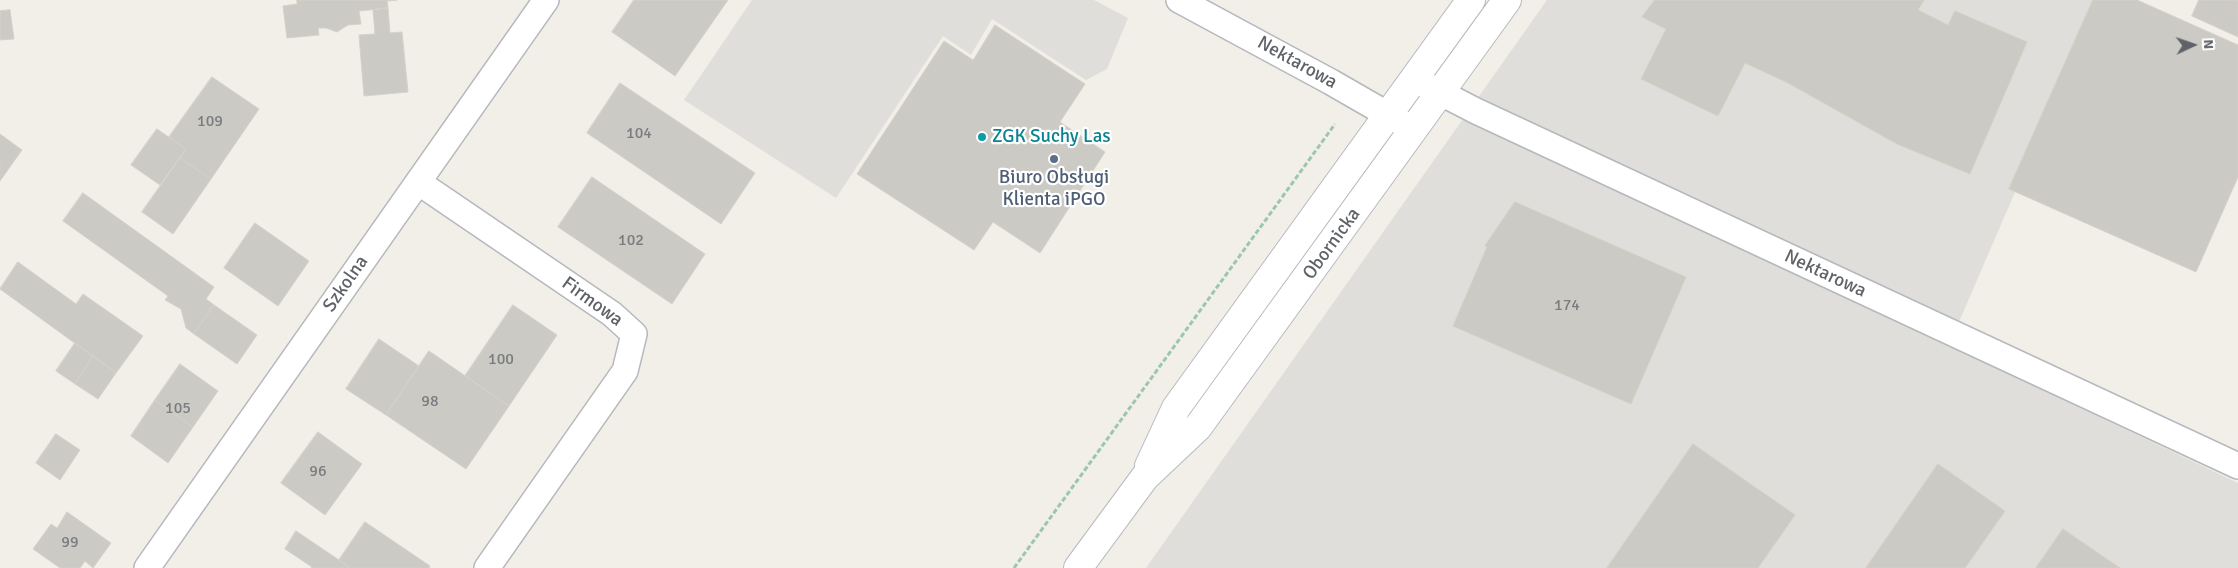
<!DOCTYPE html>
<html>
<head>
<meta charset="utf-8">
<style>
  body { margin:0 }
  #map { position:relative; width:2238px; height:568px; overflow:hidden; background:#f1efe8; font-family:Signika,sans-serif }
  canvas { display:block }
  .north { position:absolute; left:2168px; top:20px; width:50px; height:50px; -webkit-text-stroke:4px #fff; paint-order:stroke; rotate:87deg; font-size:14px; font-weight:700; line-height:20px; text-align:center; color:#5f6368 }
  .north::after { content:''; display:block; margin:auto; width:18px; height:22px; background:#5f6368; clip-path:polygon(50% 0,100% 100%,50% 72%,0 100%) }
</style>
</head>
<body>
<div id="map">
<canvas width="2238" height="568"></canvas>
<div class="north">N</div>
</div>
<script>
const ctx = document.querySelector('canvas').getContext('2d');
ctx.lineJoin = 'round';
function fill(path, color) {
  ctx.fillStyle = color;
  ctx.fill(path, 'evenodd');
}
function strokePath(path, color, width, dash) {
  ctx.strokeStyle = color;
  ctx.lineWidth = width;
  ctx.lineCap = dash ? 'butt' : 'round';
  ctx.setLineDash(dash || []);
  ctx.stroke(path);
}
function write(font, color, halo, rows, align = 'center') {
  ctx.font = font + ' Signika,sans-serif';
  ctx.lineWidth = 4.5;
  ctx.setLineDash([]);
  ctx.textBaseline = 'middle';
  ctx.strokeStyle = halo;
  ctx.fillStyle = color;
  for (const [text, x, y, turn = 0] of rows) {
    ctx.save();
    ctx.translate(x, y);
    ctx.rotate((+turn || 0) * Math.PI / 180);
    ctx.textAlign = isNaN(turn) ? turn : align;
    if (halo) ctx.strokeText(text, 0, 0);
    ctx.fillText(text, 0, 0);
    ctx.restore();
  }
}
const industrial = new Path2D(`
  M752 0H1094L1128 18 1107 69 1086 80 992 19 971 55 943 36 836 198 684 100Z
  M1547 0H2098L1949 345 2238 483V568H1146Z`);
const building = new Path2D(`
  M297 0H397L387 1 388 8 359 11 361 24 348 25 337 32 326 28H318L319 35 287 38 283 6 297 4Z
  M634 0H728L675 76 612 32Z
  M1655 0H1924L1918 10 1948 25 1955 11 2027 42 1970 174 1897 144 1788 83 1745 63 1718 116 1641 79 1666 29 1642 17Z
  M2093 0H2137L2238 45V177L2196 272 2009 189Z
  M2199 0H2238V37L2192 16Z
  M388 8 390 33 402 32 408 92 364 96 359 35 375 34 373 10Z
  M10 10 14 39 0 40V11Z
  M995 25 1085 84 1060 122 1105 152 1040 253 993 222 974 250 857 174 944 41 973 60Z
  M212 77 259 109 211 179 180 158 186 149 169 137Z
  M620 83 755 173 721 224 587 133Z
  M157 129 186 149 160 185 131 165Z
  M0 134 22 150 0 181Z
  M180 158 211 179 173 234 142 212Z
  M592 177 705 254 672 304 558 227Z
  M83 193 214 287 206 299 214 305 194 334 186 328 181 309 165 300 168 296 63 221Z
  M1515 202 1686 277 1631 404 1453 326 1487 247 1485 246Z
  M255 223 309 261 278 306 224 268Z
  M18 262 76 304 83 294 143 336 116 373 0 289Z
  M214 305 257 335 237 364 194 334Z
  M513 305 557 335 509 406 465 376Z
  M379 339 419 366 386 415 346 389Z
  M75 343 93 356 75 384 56 371Z
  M429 351 509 406 466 469 386 415Z
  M93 356 116 373 98 399 75 384Z
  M180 364 218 391 193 427 155 400Z
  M155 400 193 427 168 463 131 436Z
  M318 432 362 464 325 515 281 483Z
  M56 434 80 450 60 480 36 463Z
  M1693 444 1795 515 1758 568H1607Z
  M1938 464 2005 511 1965 568H1866Z
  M67 512 111 543 93 568 85 561 80 568H60L33 549 51 524 57 528Z
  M365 522 430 566 429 568H350L339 560Z
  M2063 529 2120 568H2036Z
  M296 531 339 560 350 568H311L312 567 285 549Z`);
const path = new Path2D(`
  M1014 568 1335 124`);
const street = new Path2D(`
  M1179 0 1331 82 1404 124
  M1414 79 1476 111 2238 466
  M418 182 612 314 634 334 625 371 487 568
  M147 568 546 0`);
const secondary = new Path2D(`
  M1149 466 1176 408 1471 0
  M1078 568 1145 477 1198 427 1507 0`);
const markers = [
  [982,137,5,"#0f9aa8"],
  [1054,159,5,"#5c6f8a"]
];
const numberNames = [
  ["109",210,122],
  ["104",639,134],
  ["102",631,241],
  ["174",1567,306],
  ["100",501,360],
  ["98",430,402],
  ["105",178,409],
  ["96",318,472],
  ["99",70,543]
];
const streetNames = [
  ["Nektarowa",1297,63,29],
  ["Obornicka",1332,244,-54],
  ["Nektarowa",1825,274,25],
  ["Szkolna",346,284,-55],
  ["Firmowa",592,302,36]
];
const cultureNames = [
  ["ZGK Suchy Las",992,137]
];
const serviceNames = [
  ["Biuro Obsługi",1054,178],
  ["Klienta iPGO",1054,200]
];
fill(industrial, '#e0deda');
fill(building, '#cccac5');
strokePath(building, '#d6d1c6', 1);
strokePath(street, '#b5b8bc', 28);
strokePath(secondary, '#b6babf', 30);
strokePath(path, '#9cc7a9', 3, [5, 2.5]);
strokePath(street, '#fff', 25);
strokePath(secondary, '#fff', 28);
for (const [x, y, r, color] of markers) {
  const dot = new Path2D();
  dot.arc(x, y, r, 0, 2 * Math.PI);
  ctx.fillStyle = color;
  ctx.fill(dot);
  strokePath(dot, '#fff', 2);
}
write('16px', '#7a7d7f', null, numberNames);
write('19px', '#5f6368', '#fff', streetNames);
write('19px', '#0d838f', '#fff', cultureNames, 'left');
write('19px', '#4e5e75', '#fff', serviceNames);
</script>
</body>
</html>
